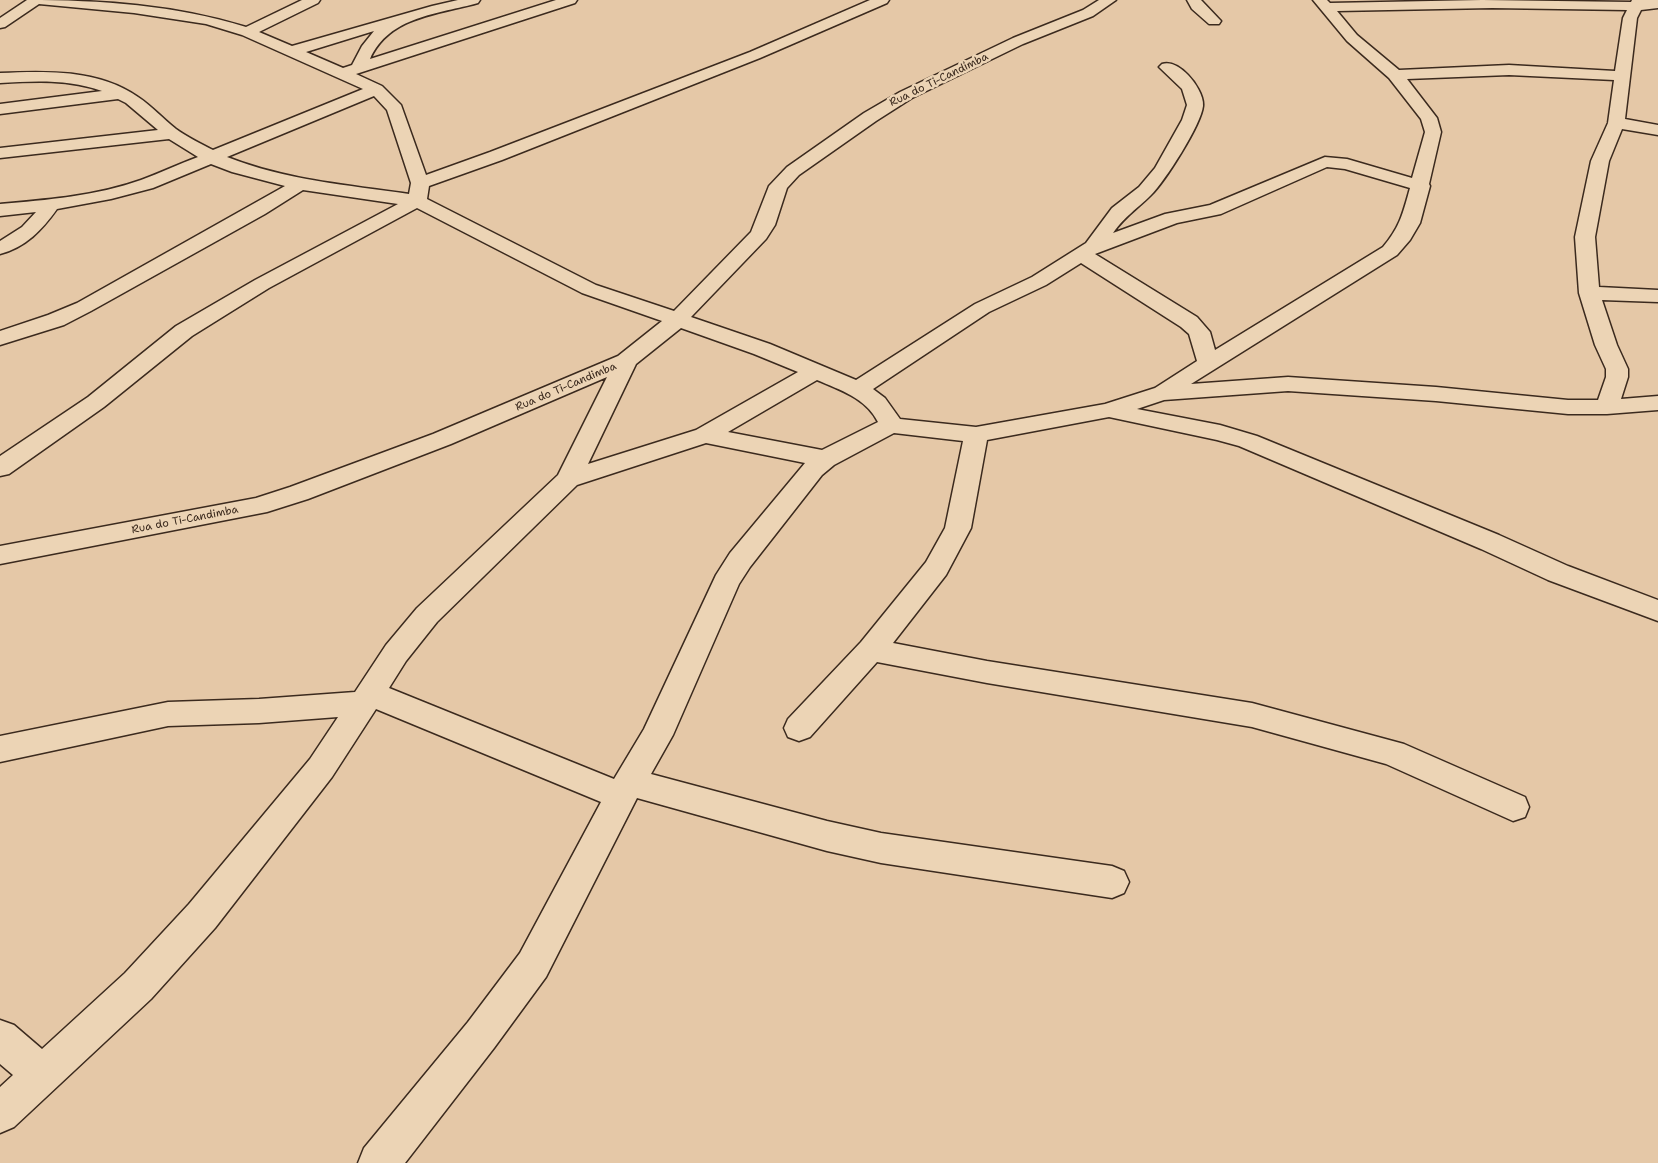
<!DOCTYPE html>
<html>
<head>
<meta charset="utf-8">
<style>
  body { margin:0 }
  canvas { display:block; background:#e5c8a7 }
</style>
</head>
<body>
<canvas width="1658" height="1163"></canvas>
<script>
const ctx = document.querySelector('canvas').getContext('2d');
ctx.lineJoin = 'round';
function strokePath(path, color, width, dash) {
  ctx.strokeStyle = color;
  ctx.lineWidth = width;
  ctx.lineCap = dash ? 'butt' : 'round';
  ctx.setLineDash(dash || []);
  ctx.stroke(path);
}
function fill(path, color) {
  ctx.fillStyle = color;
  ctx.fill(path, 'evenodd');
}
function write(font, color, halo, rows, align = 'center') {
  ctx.font = font + ' "Shantell Sans",sans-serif';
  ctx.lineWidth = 5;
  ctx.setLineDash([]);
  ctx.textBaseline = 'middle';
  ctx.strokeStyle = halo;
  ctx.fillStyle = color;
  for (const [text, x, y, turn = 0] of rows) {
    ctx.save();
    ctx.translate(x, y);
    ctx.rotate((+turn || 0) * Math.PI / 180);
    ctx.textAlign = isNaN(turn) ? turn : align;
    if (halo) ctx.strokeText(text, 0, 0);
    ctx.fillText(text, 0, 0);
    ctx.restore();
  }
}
const minor = new Path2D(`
  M27 0C101 0 175 5 246 27L302 0H320L318 3 259 32 292 46 432 6 458 0H480L478 3C439 14 389 16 370 59L556 0H577L575 3 356 74 382 86 401 105 426 175 490 152 750 52 870 0H889L887 3 760 58 502 160 429 186 427 199 596 285 674 311 751 232 769 186 787 167 864 113 900 92 1013 38 1083 10 1099 0H1116L1093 16 1023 44 912 98 876 121 799 175 787 188 775 225 766 239 691 317 770 344 856 380 975 304 1032 277 1086 243 1112 208 1139 187 1155 168 1182 120 1187 105 1182 89 1159 67 1162 64C1172 61 1181 68 1188 75 1195 82 1204 96 1203 106 1201 125 1165 181 1151 195 1136 210 1126 215 1113 233L1165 214 1210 205 1325 157 1347 159 1412 178 1425 132 1421 119 1389 78 1347 41 1313 0H1327L1330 3 1482 0 1631 2 1632 0H1658V8L1641 10 1637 18 1625 119 1658 125V135L1622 129 1609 161 1595 237 1599 287 1658 290V302L1602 300 1617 345 1628 369V377L1621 399 1658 396V410L1607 414H1568L1436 401 1288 391 1164 400 1137 409 1220 425 1257 436 1499 535 1568 566 1658 600V621L1548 580 1481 549 1239 446 1217 440 1109 417 987 440 971 528 946 575 893 643 987 661 1252 703 1404 744 1525 797 1529 807 1525 817 1513 821 1386 764 1252 727 987 683 877 662 810 737 799 741 788 737 784 728 788 719 861 642 926 562 945 528 963 441 894 433 834 465 822 475 750 567 739 584 673 735 651 774 827 821 881 833 1112 866 1124 871 1129 882 1124 893 1112 898 881 863 827 851 637 798 546 977 494 1048 405 1163H358L364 1148 468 1022 520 953 601 802 376 709 332 777 215 928 151 999 14 1127 0 1133V1087L13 1075 0 1064V1020L14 1025 42 1049 125 973 189 904 310 759 338 717 259 723 168 726 0 762V736L168 702 259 699 355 692 386 645 417 608 558 475 607 377 451 444 308 499 267 512 0 564V546L256 498 290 487 433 434 618 356 662 321 582 293 417 208 269 288 192 336 104 407 9 474 0 476V456L88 397 176 326 255 280 398 204 303 190 265 214 91 311 64 325 0 345V331L48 315 77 303 285 186 232 172 211 164 153 188 111 199 57 209C42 230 26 247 0 254V241L22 227 36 212 0 216V204C47 200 96 196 141 180 160 173 179 164 198 157L169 139 0 158V148L158 130 126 103 118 99 0 114V104L102 91C69 79 34 81 0 83V73C46 71 98 69 138 97 152 106 163 119 176 129 187 137 201 144 213 150L363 89 242 35 206 24 134 13 39 4 5 27 0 28V18ZM1492 8 1627 10 1623 18 1615 71 1509 65 1399 70 1357 35 1337 11ZM374 31 362 46 352 65 343 68 306 52ZM1509 75 1614 80 1608 123 1591 161 1575 237 1579 293 1595 345 1606 369V377L1598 400H1568L1436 387 1288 377 1191 384 1397 255 1410 240 1420 223 1430 186 1429 184 1441 132 1437 118 1407 79ZM374 96 387 110 411 183 409 194C348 185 285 180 227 157ZM1327 167 1345 169 1410 188C1403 213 1400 227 1383 247L1215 350 1210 332 1197 317 1095 254 1177 223 1221 214ZM1081 263 1181 327 1189 334 1197 361 1155 388 1105 404 976 427 900 419 885 398 873 389 989 312 1046 285ZM681 328 754 354 798 372 696 430 588 464 636 364ZM817 380C840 390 866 398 878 422L822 450 728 432ZM706 443 805 463 730 553 716 575 644 729 614 779 389 688 406 661 437 622 577 485Z
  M1187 0H1201L1221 21 1219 24H1209L1192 9Z`);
const farStreetnames = [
  ["Rua do Ti-Candimba",939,80,-26],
  ["Rua do Ti-Candimba",566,387,-23],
  ["Rua do Ti-Candimba",185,520,-11]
];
strokePath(minor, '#3b2a1e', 3);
fill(minor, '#ecd4b5');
write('11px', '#3b2a1e', '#ecd4b5', farStreetnames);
</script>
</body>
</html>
